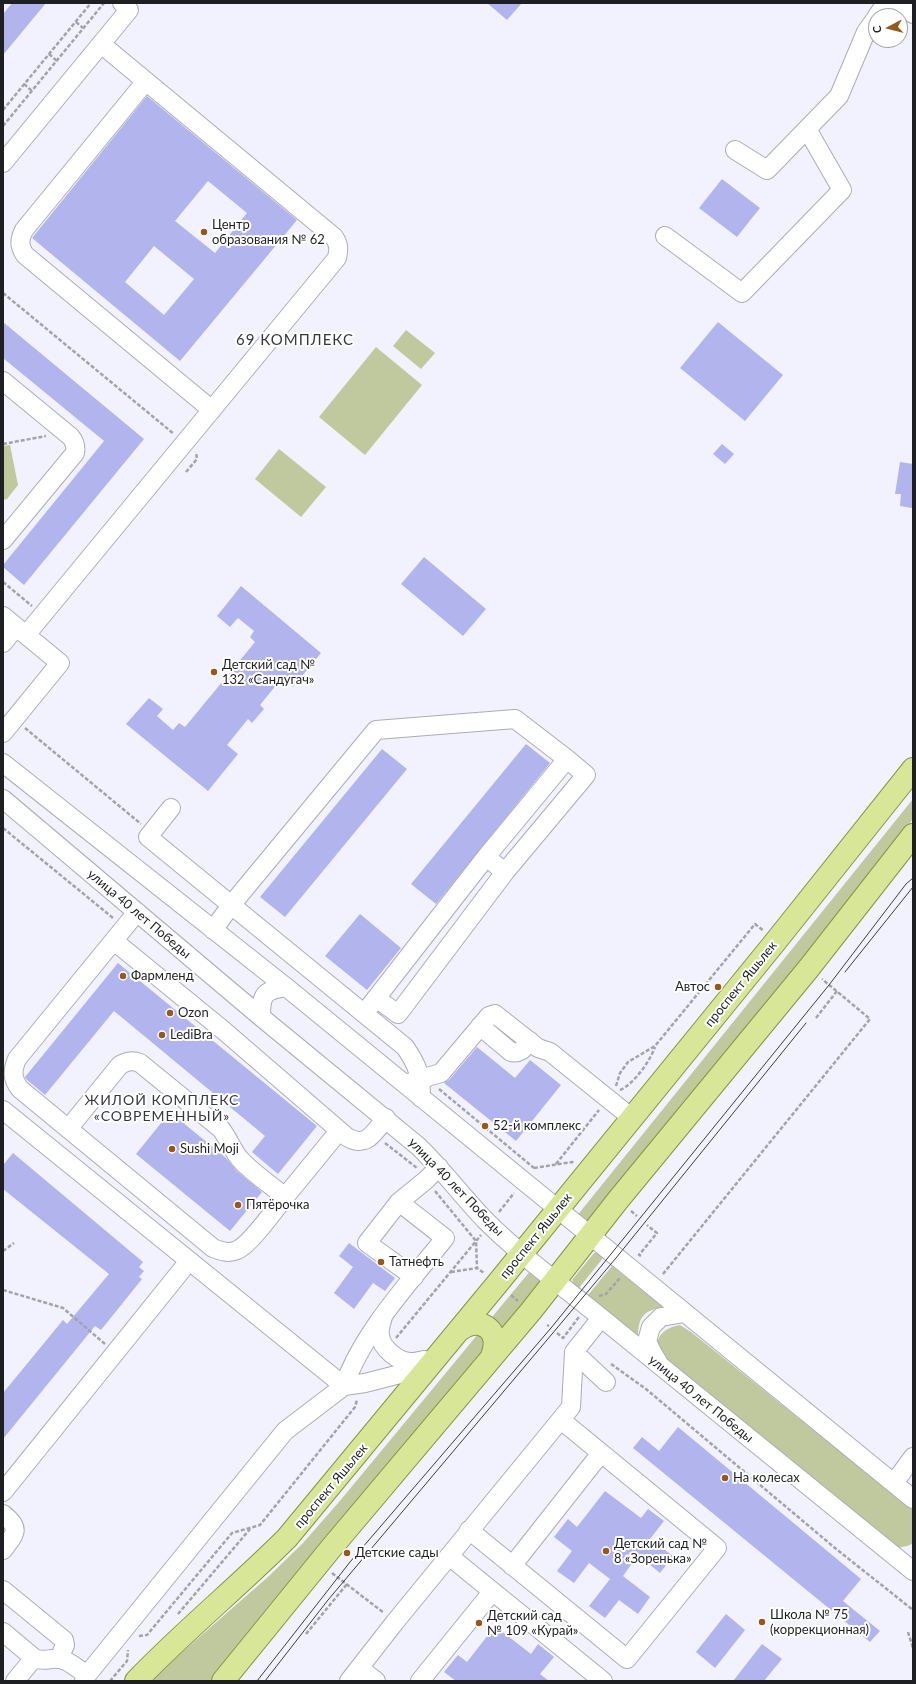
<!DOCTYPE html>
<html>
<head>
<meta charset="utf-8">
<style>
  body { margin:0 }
  #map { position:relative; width:916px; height:1684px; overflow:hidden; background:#f1f2fd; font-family:Lato,sans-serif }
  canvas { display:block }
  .frame { position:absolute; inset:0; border:4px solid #1e1f22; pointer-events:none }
  .north { position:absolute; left:868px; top:8px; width:40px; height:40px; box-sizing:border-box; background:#fff; border:1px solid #a5a5a7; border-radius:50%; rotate:263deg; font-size:11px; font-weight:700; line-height:16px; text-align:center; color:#1e1f22 }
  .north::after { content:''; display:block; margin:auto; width:14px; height:18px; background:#96591c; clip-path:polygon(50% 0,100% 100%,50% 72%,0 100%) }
</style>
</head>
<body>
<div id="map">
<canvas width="916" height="1684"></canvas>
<div class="frame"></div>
<div class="north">С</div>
</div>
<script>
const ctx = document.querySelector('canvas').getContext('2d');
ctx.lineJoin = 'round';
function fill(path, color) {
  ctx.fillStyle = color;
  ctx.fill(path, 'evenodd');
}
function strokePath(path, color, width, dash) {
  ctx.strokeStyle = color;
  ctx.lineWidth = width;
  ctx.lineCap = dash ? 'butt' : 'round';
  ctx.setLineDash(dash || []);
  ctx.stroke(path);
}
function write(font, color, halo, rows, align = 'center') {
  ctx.font = font + ' Lato,sans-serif';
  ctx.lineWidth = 4;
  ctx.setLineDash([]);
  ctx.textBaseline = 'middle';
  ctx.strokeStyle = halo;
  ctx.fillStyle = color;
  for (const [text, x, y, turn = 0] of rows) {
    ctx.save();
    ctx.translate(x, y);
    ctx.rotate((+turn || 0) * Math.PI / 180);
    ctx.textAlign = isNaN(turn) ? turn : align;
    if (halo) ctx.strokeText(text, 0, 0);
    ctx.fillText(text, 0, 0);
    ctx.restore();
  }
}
const green = new Path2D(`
  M406 330 435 353 421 369 393 346Z
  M376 347 422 385 365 455 319 417Z
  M10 445 18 485 7 499 3 500V446Z
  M279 449 326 487 301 517 255 479Z
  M913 799V818L905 832 589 1227 576 1217Z
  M594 1253H598L603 1258 579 1288 574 1284 572 1280Z
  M612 1266 663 1307C642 1311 638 1318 638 1339L588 1295Z
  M531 1270 543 1281 218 1681H152L164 1668 269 1576 303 1543 339 1502Z
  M680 1325 691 1332 913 1510 912 1544 907 1546 897 1548 672 1369 656 1346C660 1332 666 1328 680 1325Z`);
const building = new Path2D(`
  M12 3H46L3 55V14Z
  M487 3H522L507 20Z
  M147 96 297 220 180 361 32 238ZM208 181 247 213 215 253 175 221ZM154 246 194 279 164 315 125 282Z
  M722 179 760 208 737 237 699 208Z
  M3 322 144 439 24 585 3 567V565L104 441 3 358Z
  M718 322 783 375 745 421 680 368Z
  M722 444 734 454 725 464 713 454Z
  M900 462 913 464 912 508 900 506 901 494H895Z
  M424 557 486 609 463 636 401 584Z
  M241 586 321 653 293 687 282 678 260 705 264 709 252 723 248 719 227 745 238 754 208 791 126 724 149 698 163 709 157 716 173 730 179 723 185 727 255 642 250 637 254 631 238 618 230 627 217 616Z
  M526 744 550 763 436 904 411 884Z
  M382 749 407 769 285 917 260 897Z
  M360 914 401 948 367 990 325 956Z
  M118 963 317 1126 278 1174 252 1152 265 1136 114 1011 45 1095 26 1079 25 1077Z
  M477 1047 515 1078 530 1060 561 1085 516 1141 444 1083 449 1080Z
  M170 1112 226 1158 237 1171 262 1192 230 1231 136 1154Z
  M13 1153 143 1262 139 1267 144 1271 139 1277 142 1279 138 1284 101 1330 95 1326 3 1439V1393L63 1320 67 1324 109 1274 3 1189V1165Z
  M349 1243 395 1278 385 1291 373 1283 354 1309 334 1293 353 1267 339 1256Z
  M678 1427 861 1579 843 1601 880 1631 870 1642 633 1448 642 1437 659 1451Z
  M605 1491 641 1518 648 1509 664 1521 650 1539 673 1556 660 1573 638 1555 623 1576 650 1597 638 1614 619 1600 605 1618 589 1606 610 1579 589 1563 574 1583 557 1571 572 1551 554 1537 568 1519 577 1527Z
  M726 1614 745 1630 715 1668 696 1652Z
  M495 1626 531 1654 538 1644 554 1657 540 1674 549 1681H456L444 1672 458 1655 467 1662Z
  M762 1644 782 1659 764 1681H733Z`);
const path = new Path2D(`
  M76 22 83 28
  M49 54 57 61
  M24 84 32 91
  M3 110 91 3
  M3 126 104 3
  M3 293 174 434
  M3 444 46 436
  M186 472 197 459 196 452
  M3 582 32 606
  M25 728 141 824
  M3 828 113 918
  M816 1018 837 991
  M616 1086 620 1073 628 1062 655 1046 755 924 764 931
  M439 1089 534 1168
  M620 1090C634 1084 650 1061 655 1047
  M385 1143 417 1168
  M556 1164 599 1110
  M534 1168 572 1162 574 1163
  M435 1191 476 1241 477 1268
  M631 1211 637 1216
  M499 1212 514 1193
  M3 1251 14 1243
  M641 1256 639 1255 657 1233 647 1225
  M451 1272 477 1268 484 1273
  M663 1274 870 1019 822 979
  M3 1290 63 1308 105 1344
  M511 1295 518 1301
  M599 1296 606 1294 620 1278
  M547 1325 549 1326
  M557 1333 563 1338 579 1317
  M396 1338 481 1235
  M611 1364 646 1389 835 1548 913 1610
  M332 1573 384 1613
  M178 1614 250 1529
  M908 1632 913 1648
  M306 1634 347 1584
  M139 1636 147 1635 232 1533 260 1525 355 1407 357 1400
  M110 1681 127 1661 128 1650`);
const minor = new Path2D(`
  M900 3 913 14
  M877 16 886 3
  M146 81 24 230C19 240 19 246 25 255L212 410
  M735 150 767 170 839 96 866 32 876 18
  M3 163 129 10 122 3
  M665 236 742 293 842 190 807 129
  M3 381 71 437C75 442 76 447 75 453L3 540
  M3 616 60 663 3 733
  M26 635 337 258C339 249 339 244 334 237L101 44
  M3 643 16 627
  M3 763 286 987 913 1499
  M3 799 261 1017 418 1146C442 1169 462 1196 485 1220 517 1252 553 1279 588 1307L913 1571
  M171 808 148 837 405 1047C418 1066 421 1075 421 1098
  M137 912 17 1059C12 1071 12 1079 20 1089L213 1248C221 1251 229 1254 237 1250 250 1245 275 1209 285 1197
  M213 930 232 904 376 730 515 719 567 759 486 857 505 872 586 775 567 759
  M114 941 223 1030 347 1137C367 1149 374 1132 386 1118
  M376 998 398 1014 505 872
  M370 1006 486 857
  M261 1017C261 996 263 990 286 987
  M480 1026 511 1052C521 1054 524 1048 530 1041
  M411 1082H421L427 1077 441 1073 489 1016 495 1014 538 1048 550 1052 632 1118
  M3 1110 344 1386
  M68 1129 120 1065C128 1061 132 1060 140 1063L221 1129C228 1138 232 1149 239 1158 252 1173 270 1184 285 1197L339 1131
  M414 1277 367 1243 399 1202 426 1180 439 1167
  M383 1317C381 1323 379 1329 380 1335 381 1348 399 1363 412 1362 416 1362 420 1361 424 1360
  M574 1352 606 1382
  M658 1362 652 1352 647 1341 651 1327 661 1317 684 1313
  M344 1386C363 1332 409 1283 445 1238L399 1202
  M894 1483 913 1457
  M3 1492 189 1261
  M3 1514C21 1528 16 1533 3 1550
  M469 1530 627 1659 717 1548 561 1420
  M449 1556 603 1681
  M512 1566 601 1453
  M3 1590 64 1640 65 1645 59 1659
  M3 1632 34 1658C45 1663 53 1656 63 1660 71 1662 79 1670 87 1675
  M359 1668 376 1681
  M15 1681 34 1658
  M84 1681 87 1675 285 1431 344 1386 365 1383 400 1374 435 1358
  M349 1681 395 1622 571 1407 574 1352 601 1318
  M420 1681 492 1592`);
const major = new Path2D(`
  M461 1329C482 1315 502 1332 492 1356
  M136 1681C184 1631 238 1587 287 1538L497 1284 776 941 913 769
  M223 1681 332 1547 531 1311 618 1200 809 968 913 835`);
const tram = new Path2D(`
  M845 972 913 887
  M257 1681 350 1562 551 1328 611 1254 829 985 906 884 913 878
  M265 1681 328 1600 616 1258 806 1023`);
const markers = [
  [204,232,4,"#96591c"],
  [214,672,4,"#96591c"],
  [123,976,4,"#96591c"],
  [718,987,4,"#96591c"],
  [170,1013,4,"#96591c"],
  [162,1035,4,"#96591c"],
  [485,1126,4,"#96591c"],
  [172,1149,4,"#96591c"],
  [238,1205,4,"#96591c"],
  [381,1262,4,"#96591c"],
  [725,1478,4,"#96591c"],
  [606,1551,4,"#96591c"],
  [347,1553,4,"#96591c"],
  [762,1622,4,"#96591c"],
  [479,1623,4,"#96591c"]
];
const poiNames = [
  ["Центр",212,225],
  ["образования № 62",212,240],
  ["Детский сад №",222,665],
  ["132 «Сандугач»",222,680],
  ["Фармленд",131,976],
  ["Автос",710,987,"right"],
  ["Ozon",178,1013],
  ["LediBra",170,1035],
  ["52-й комплекс",493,1126],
  ["Sushi Moji",180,1149],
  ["Пятёрочка",246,1205],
  ["Татнефть",389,1262],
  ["На колесах",733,1478],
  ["Детский сад №",614,1544],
  ["8 «Зоренька»",614,1559],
  ["Детские сады",355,1553],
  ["Школа № 75",770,1615],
  ["(коррекционная)",770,1630],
  ["Детский сад",487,1616],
  ["№ 109 «Курай»",487,1631]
];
const streetNames = [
  ["улица 40 лет Победы",139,914,40],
  ["проспект Яшьлек",741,984,-51],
  ["улица 40 лет Победы",456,1187,46],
  ["проспект Яшьлек",536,1236,-51],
  ["улица 40 лет Победы",701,1399,39],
  ["проспект Яшьлек",331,1486,-50]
];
const neighbourhoodNames = [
  ["ЖИЛОЙ КОМПЛЕКС",162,1100],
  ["«СОВРЕМЕННЫЙ»",162,1116]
];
const quarterNames = [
  ["69 КОМПЛЕКС",295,340]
];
fill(green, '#bfc99d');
fill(building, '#b2b4ee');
strokePath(minor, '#abacb6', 20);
strokePath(major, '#869541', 24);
strokePath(path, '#a2a3ab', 2.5, [4, 2]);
strokePath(minor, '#fff', 18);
strokePath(major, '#d8e697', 22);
strokePath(tram, '#3c3d42', 1);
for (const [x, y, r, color] of markers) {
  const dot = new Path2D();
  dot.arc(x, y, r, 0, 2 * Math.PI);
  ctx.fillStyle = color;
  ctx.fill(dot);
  strokePath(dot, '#fff', 1.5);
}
write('13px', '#1e1f22', '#fff', poiNames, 'left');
write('13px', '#1e1f22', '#fff', streetNames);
ctx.letterSpacing = '1px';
write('14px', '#36373f', '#fff', neighbourhoodNames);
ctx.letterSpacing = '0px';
ctx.letterSpacing = '1px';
write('15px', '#36373f', '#fff', quarterNames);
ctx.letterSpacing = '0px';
</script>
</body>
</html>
